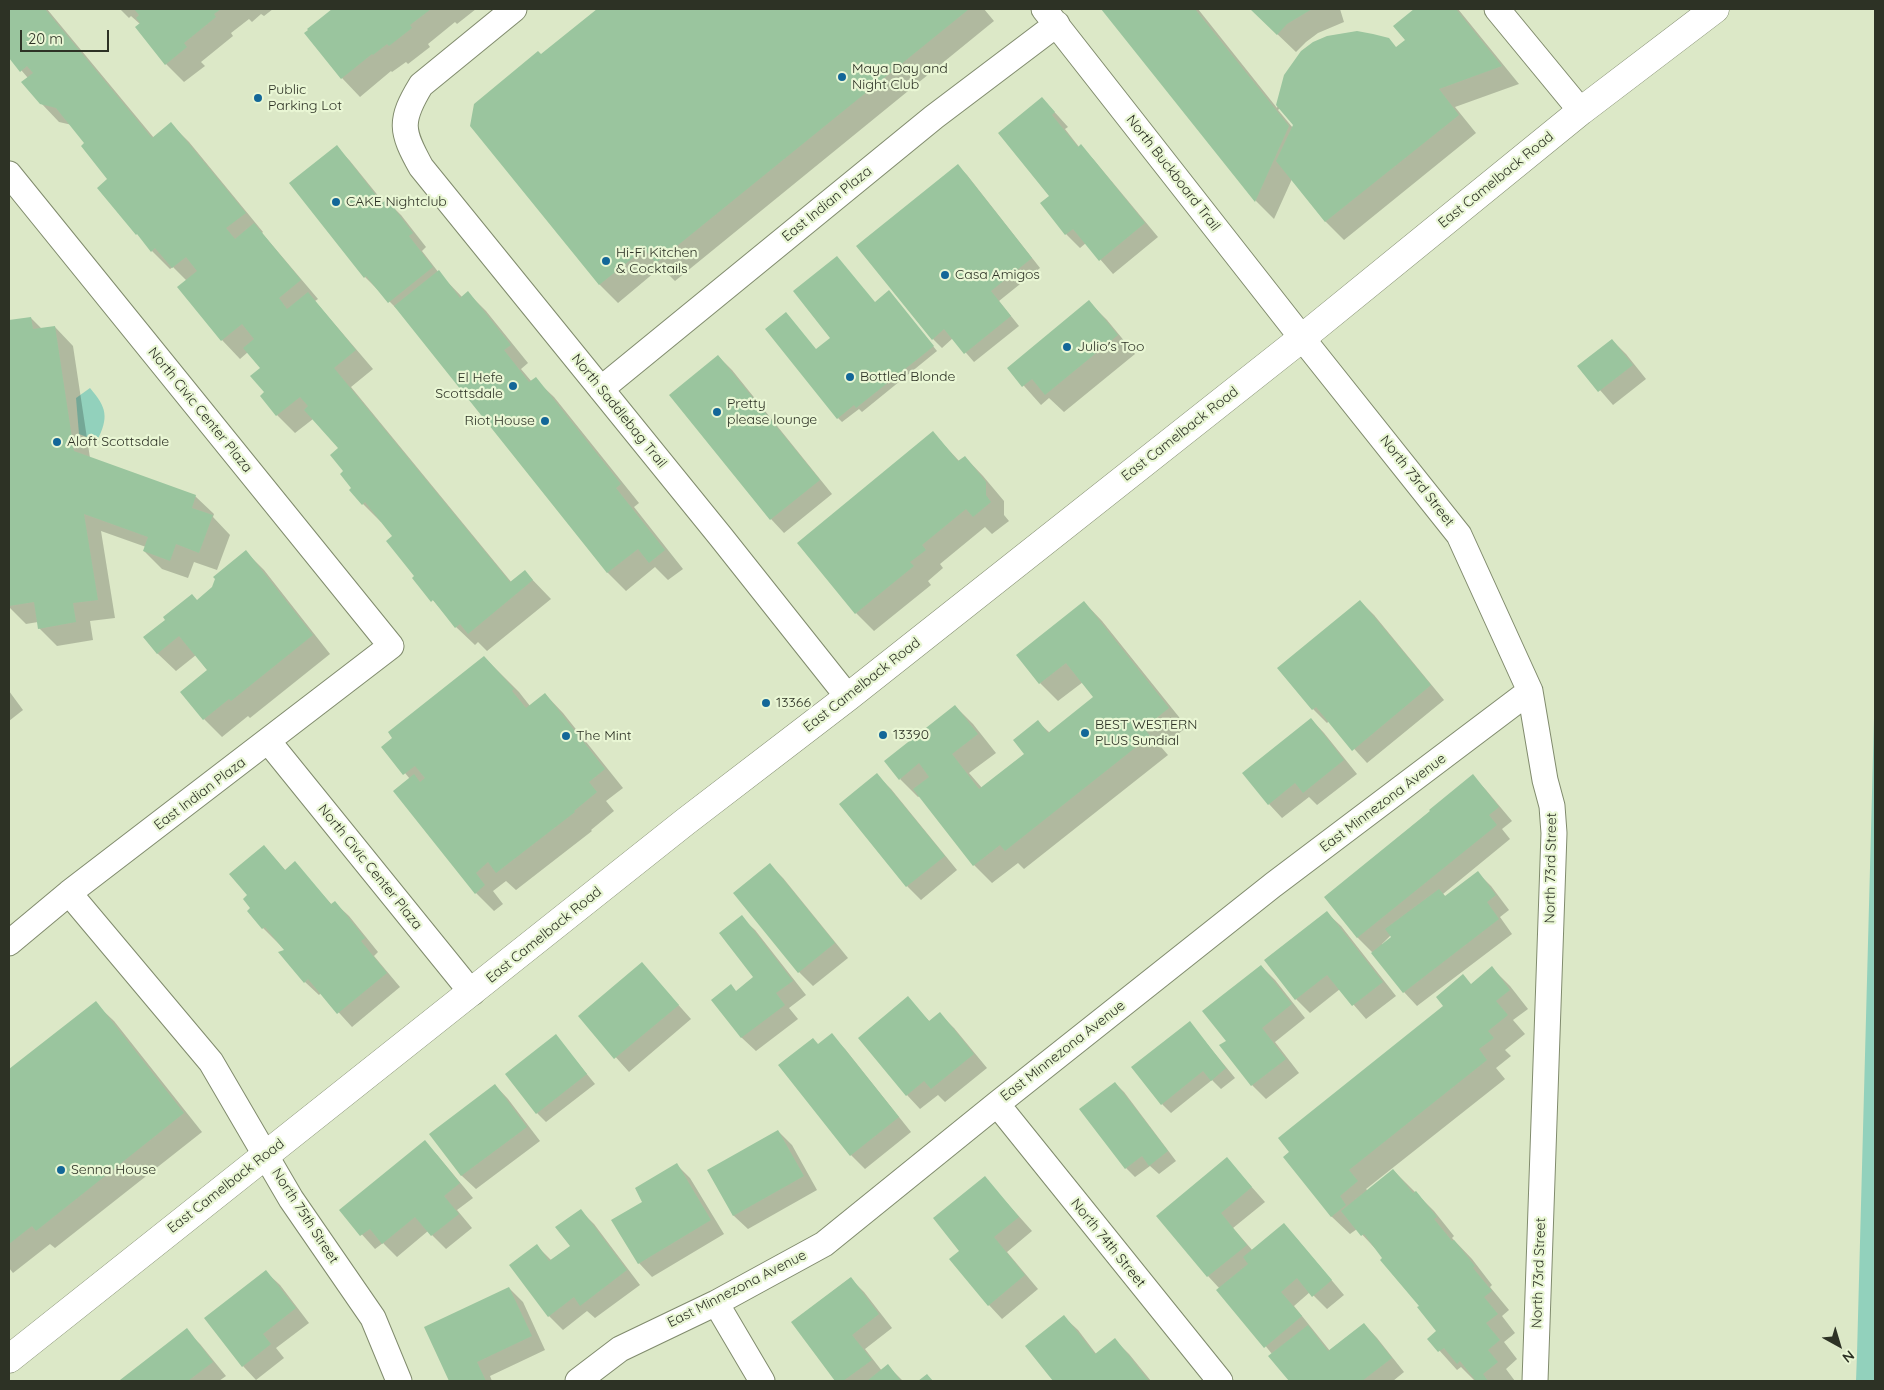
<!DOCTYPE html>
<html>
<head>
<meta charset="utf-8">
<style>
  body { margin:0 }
  #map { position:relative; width:1884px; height:1390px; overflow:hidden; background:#dce8c7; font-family:Quicksand,sans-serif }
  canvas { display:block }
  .frame { position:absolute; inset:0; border:10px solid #2d3225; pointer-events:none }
  .north { position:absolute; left:1814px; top:1320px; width:50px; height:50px; -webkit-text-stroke:4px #e9f6d4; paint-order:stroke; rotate:141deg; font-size:14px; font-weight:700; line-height:20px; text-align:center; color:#2d3225 }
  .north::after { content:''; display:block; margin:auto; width:18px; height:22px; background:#2d3225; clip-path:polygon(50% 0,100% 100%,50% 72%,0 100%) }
  .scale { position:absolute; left:20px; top:30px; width:89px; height:22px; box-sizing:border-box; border:2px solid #2d3225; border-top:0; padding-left:6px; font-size:15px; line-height:18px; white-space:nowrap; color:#2d3225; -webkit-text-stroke:4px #e9f6d4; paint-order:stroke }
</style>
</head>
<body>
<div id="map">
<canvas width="1884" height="1390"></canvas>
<div class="frame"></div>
<div class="north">N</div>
<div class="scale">20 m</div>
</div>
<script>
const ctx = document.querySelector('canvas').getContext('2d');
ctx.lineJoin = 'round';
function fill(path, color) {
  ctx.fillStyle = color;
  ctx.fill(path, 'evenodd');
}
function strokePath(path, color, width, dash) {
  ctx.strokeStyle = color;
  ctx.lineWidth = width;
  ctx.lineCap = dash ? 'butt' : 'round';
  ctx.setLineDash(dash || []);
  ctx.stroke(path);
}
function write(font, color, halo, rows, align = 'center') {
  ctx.font = font + ' Quicksand,sans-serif';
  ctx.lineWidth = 4.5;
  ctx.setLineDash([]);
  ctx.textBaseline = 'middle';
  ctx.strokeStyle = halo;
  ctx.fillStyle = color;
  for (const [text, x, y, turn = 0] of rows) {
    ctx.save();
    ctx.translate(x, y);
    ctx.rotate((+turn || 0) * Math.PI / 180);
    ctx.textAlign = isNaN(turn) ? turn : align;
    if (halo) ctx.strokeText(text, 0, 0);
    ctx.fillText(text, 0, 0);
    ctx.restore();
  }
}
const water = new Path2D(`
  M90 388C107 408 109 417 97 441L79 434 76 398Z
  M1875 681V1381H1856L1857 1354Z`);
const shadow = new Path2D(`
  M9 9H47L154 138 171 124 189 142 263 232 262 233 318 299 315 301 373 369 351 387 512 583 525 572 551 599 487 651 478 642 475 645 456 627 414 578 416 576 394 536 382 521 381 522 363 504 345 472 340 448 313 419 295 433 277 415 266 392 261 368 248 352 240 359 222 340 179 288 187 281 173 267 170 269 152 251 86 143 72 125 59 122 41 103 28 78 9 56V46L10 44 9 43Z
  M120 9H273L264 16 261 14 252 22 249 19 231 33 233 36 201 62 205 66 184 82 166 64 136 27 140 24 131 16 129 18Z
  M334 9H476L457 24 455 22 428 44 430 47 408 64 406 62 392 72 391 71 360 97 342 78 306 33 310 31 308 29Z
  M599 9H984L994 21 675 281 661 267 618 303 600 285 471 126 541 56Z
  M1103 9H1198L1277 108 1285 75 1397 48 1406 40 1395 26 1416 9H1458L1519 84 1455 107 1476 133 1344 240 1326 222 1292 179 1274 219 1256 201ZM1280 108 1294 125 1293 128 1278 110Z
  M1251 9H1340L1344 22 1318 33 1306 42 1296 52Z
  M1042 98 1068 127 1065 129 1079 147 1081 146 1094 160 1158 237 1113 274 1086 243 1080 248 1066 234 1051 196Z
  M337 147 350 161 384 203 387 201 401 215 426 247 422 251 439 273 463 298 468 293 486 311 528 363 521 369 532 382 535 379 554 397 639 503 634 507 683 569 668 580 655 567 626 591 608 573 403 315 365 277Z
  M958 166 967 175 1040 268 999 301 1019 326 974 362 953 338 942 348 933 339Z
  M893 296 937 351 862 412 859 409 842 422 838 418 875 303Z
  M1089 302 1107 320 1135 354 1064 412 1049 398 1041 405 1008 368Z
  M31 318 42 329 55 327 73 346 90 458 195 496 214 514 213 517 230 535 217 570 194 562 188 578 162 569 144 551 146 547 101 531 115 618 90 621 93 640 57 646 39 628 38 622 26 624 9 607V600H10L9 590V321Z
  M1612 340 1626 354 1646 379 1613 405 1579 366Z
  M718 356 732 370 832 494 784 533 771 519Z
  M933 433 960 462 965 457 983 476 1004 501V515L1009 521 992 534 985 527 940 564 943 568 928 581 931 585 874 631 856 613Z
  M246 552 264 570 330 654 250 718 248 716 222 737 204 719 208 671 196 655 176 671 157 653 197 601 214 588Z
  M1360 601 1374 615 1444 700 1367 763 1329 721 1327 723 1313 709Z
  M1084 602 1102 621 1187 727 1161 747 1168 755 1024 869 1018 863 992 883 974 865 920 796 918 797 900 779 955 706 973 724 996 753 969 773 982 788 1025 754 1038 722 1050 733 1095 698 1083 682 1058 701 1040 683Z
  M484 657 519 692 530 706 545 694 563 713 623 788 606 801 614 811 591 830 592 831 516 890 506 881 493 891 503 904 494 911 476 893 410 779 383 747Z
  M9 691 23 710 9 721Z
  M1311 719 1324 733 1357 774 1317 805 1309 797 1282 818 1269 804Z
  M877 775 891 789 957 870 921 900 907 886 841 805Z
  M1473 776 1486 790 1512 821 1502 829 1510 839 1443 894 1446 897 1478 873 1491 886 1509 910 1500 917 1512 934 1417 1006 1404 992 1373 953 1358 938 1326 897ZM1391 935 1393 938 1383 945 1382 944Z
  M264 846 286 871 295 863 332 905 335 903 349 916 378 952 374 956 400 987 352 1027 321 993 319 995 305 982 286 951 263 928 249 911 252 908 249 896Z
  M770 865 783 878 848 958 813 986 799 972 735 893Z
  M1327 913 1341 926 1396 996 1366 1019 1340 989 1310 1013 1296 999 1266 961Z
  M741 917 755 930 806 995 789 1008 798 1019 756 1051 742 1038 713 1000 736 992 755 977Z
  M642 964 691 1019 629 1072 580 1017Z
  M1261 966 1275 980 1305 1018 1275 1042 1299 1073 1266 1099 1252 1085 1228 1041Z
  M1492 968 1510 986 1528 1009 1513 1020 1525 1034 1505 1050 1511 1056 1496 1068 1505 1079 1366 1189 1368 1191 1393 1170 1434 1211 1454 1236 1452 1238 1472 1259 1492 1285 1490 1287 1509 1310 1502 1316 1515 1333 1504 1342 1517 1359 1506 1369 1515 1381H1475L1461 1367 1457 1370 1429 1339 1438 1332 1421 1306 1384 1258 1357 1229 1350 1234 1331 1216 1284 1157 1471 985Z
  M908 998 930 1022 940 1014 954 1028 987 1068 945 1102 938 1095 920 1109 907 1095 859 1038Z
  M95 1003 114 1021 202 1132 55 1248 50 1244 13 1273 9 1268V1071Z
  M1190 1023 1235 1078 1221 1089 1212 1080 1171 1113 1162 1104Z
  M831 1035 845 1049 911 1132 865 1169 851 1155 818 1045Z
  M556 1036 595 1084 546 1122 537 1113Z
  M1115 1083 1124 1092 1176 1161 1159 1174 1150 1166 1135 1177 1126 1168 1081 1109Z
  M495 1085 508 1099 540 1141 476 1189 462 1176 431 1134Z
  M778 1131 792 1145 817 1190 748 1229 734 1216 709 1171Z
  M425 1142 438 1156 473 1198 457 1210 472 1228 446 1249 428 1231 397 1257 383 1243 375 1249 341 1211Z
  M1227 1159 1265 1202 1233 1228 1253 1251 1284 1225 1297 1239 1344 1295 1327 1309 1310 1292 1294 1306 1330 1351 1364 1324 1377 1338 1404 1372 1393 1381H1290L1270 1356 1272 1354 1220 1289 1208 1276 1158 1216Z
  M677 1165 690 1178 724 1234 652 1277 639 1263 644 1203Z
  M984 1177 1032 1231 1007 1252 1038 1289 1002 1319 989 1305 961 1251Z
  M580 1210 594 1224 640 1285 595 1318 587 1311 563 1330 549 1316 537 1246 552 1261 571 1246Z
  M266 1272 280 1285 309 1323 276 1348 284 1358 256 1380 243 1366Z
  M850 1278 864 1292 892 1328 865 1349 882 1371 888 1366 903 1381H837L792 1322Z
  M509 1288 523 1302 545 1350 490 1376 492 1381H450L426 1328Z
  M1064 1317 1078 1330 1097 1355 1115 1340 1129 1354 1151 1381H1055L1027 1346Z
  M186 1330 200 1344 226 1376 219 1381H123L122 1380Z`);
const building = new Path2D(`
  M9 9H45L152 138 171 122 246 213 226 228 235 239 254 223 301 280 279 298 287 309 308 292 356 350 334 368 510 582 525 570 533 580 468 634 460 624 455 628 433 600 431 602 412 578 414 576 386 541 392 536 365 502 362 505 349 490 351 488 340 474 343 471 330 455 338 448 304 410 308 406 300 397 276 416 260 396 264 392 250 376 260 368 243 348 254 339 242 324 221 341 177 287 197 271 186 257 172 268 155 248 151 252 137 234 136 235 97 188 107 179 81 146 84 143 56 108 40 104 21 82 33 73 27 66 20 72 9 58Z
  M134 9H221L214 14 216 17 184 43 187 47 165 65 135 27 140 23 136 18 139 15Z
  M332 9H431L410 25 412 28 389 46 387 44 373 55 372 54 341 79 304 33 308 30 307 29Z
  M597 9H969L656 263 644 249 599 285 470 126 474 104 538 51 541 54Z
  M1101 9H1195L1289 126 1255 202Z
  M1250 9H1312L1287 24 1277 35Z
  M1414 9H1456L1502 66 1439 89 1459 115 1325 222 1276 161 1293 125 1276 105 1284 75 1301 51 1313 42 1327 36 1357 31 1373 34 1389 38 1396 47 1405 40 1393 26Z
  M1042 97 1055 112 1052 115 1078 147 1081 144 1145 223 1099 261 1073 229 1065 235 1040 203 1049 196 998 133Z
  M337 145 382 203 387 199 413 233 409 236 433 267 388 303 366 276 364 278 289 183Z
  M958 164 1032 258 991 291 1011 316 964 354 944 329 932 340 856 246Z
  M837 256 875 302 889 290 934 346 856 408 854 405 837 419 765 329 786 312 816 349 830 338 793 291Z
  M439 270 460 298 468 291 511 345 504 350 529 382 536 377 621 484 616 488 665 550 649 563 638 549 607 573 394 306Z
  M1089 300 1118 335 1045 395 1032 379 1022 387 1007 368Z
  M31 317 33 329 55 326 74 451 196 495 192 508 213 515 199 553 176 544 170 561 143 551 148 537 84 514 98 600 73 603 76 622 38 629 34 602 9 606V320Z
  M1612 339 1633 365 1598 392 1577 366Z
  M718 355 820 480 770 520 669 395Z
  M933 431 958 461 965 456 986 482V495L991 502 973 517 966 509 922 545 926 550 910 562 914 566 855 614 797 543Z
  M246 550 313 635 231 701 229 699 203 720 180 692 207 670 179 636 157 654 143 637 165 620 163 617 192 594 197 600 212 587 215 579 213 577Z
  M1360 600 1431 685 1352 751 1316 707 1312 710 1277 668Z
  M1084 601 1169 708 1144 728 1150 736 1005 851 1000 845 973 866 913 789 929 777 919 763 899 780 884 761 955 705 978 734 952 754 979 789 1024 754 1013 740 1038 720 1048 733 1093 697 1066 663 1039 684 1016 655Z
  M484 656 514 689 512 691 526 708 545 693 605 769 589 782 597 792 574 811 575 812 496 873 488 862 476 873 485 885 475 894 393 791 414 774 420 782 425 778 415 766 403 775 381 747 392 738 388 732Z
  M1311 718 1344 760 1303 793 1295 783 1268 805 1242 773Z
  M877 773 945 856 906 887 839 804Z
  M1473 774 1499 807 1489 815 1497 825 1357 938 1324 897 1430 811 1429 810Z
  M264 845 285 870 295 861 331 904 335 901 365 938 361 941 387 973 337 1014 308 979 304 983 278 952 284 950 265 927 262 929 247 911 250 908 243 899 247 895 229 874Z
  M770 863 835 943 798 973 733 893Z
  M1478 871 1496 895 1487 902 1499 919 1403 993 1371 953 1391 937 1385 929 1439 889 1445 896Z
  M1327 911 1383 982 1352 1006 1327 975 1295 1000 1264 960Z
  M742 915 793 981 776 993 785 1005 741 1038 711 1000 731 984 736 991 753 977 719 933Z
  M642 962 679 1005 614 1059 578 1016Z
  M1261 965 1292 1004 1262 1028 1286 1059 1251 1086 1219 1045 1226 1041 1202 1011Z
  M1492 966 1510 990 1496 1001 1508 1015 1488 1031 1494 1038 1479 1049 1487 1060 1349 1170 1358 1181 1340 1196 1346 1205 1331 1217 1283 1157 1289 1152 1278 1138 1443 1006 1436 997 1463 974 1471 984Z
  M908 996 929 1021 940 1012 974 1054 931 1089 924 1081 906 1096 858 1038Z
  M96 1001 184 1113 36 1231 32 1226 9 1244V1069Z
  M1190 1021 1226 1068 1211 1081 1203 1071 1161 1105 1131 1067Z
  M832 1033 899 1117 850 1156 778 1065 813 1038 818 1044Z
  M556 1034 587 1074 536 1114 505 1074Z
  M1115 1082 1168 1151 1149 1166 1142 1156 1125 1169 1079 1109Z
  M495 1084 527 1127 461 1176 429 1134Z
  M778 1130 804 1176 733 1216 707 1170Z
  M425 1140 460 1183 444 1196 459 1214 431 1236 415 1217 382 1244 370 1229 360 1236 339 1210Z
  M1227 1157 1252 1187 1221 1213 1247 1245 1207 1277 1156 1216Z
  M677 1163 711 1220 638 1264 611 1220 642 1202 635 1188Z
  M1393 1169 1413 1193 1416 1191 1437 1217 1434 1219 1452 1241 1454 1240 1475 1266 1473 1268 1492 1291 1484 1297 1498 1314 1486 1323 1500 1340 1488 1350 1498 1362 1483 1374 1488 1381H1476L1460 1361 1457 1364 1444 1348 1438 1352 1427 1339 1436 1331 1417 1307 1419 1306 1380 1260 1382 1258 1364 1234 1361 1236 1341 1211Z
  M985 1176 1019 1217 994 1237 1025 1275 988 1306 949 1259 959 1251 933 1218Z
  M581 1209 627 1270 580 1306 574 1297 548 1317 509 1265 537 1244 549 1261 570 1246 555 1227Z
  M1284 1223 1332 1280 1312 1297 1297 1278 1281 1292 1302 1316 1264 1348 1216 1290 1248 1264 1243 1257Z
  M266 1270 296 1308 263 1334 271 1344 242 1367 204 1318Z
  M851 1277 879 1314 852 1335 872 1360 843 1381H835L791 1322Z
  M509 1287 532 1336 477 1362 486 1381H449L424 1327Z
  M1064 1315 1095 1354 1115 1338 1149 1381H1053L1025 1346Z
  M1364 1323 1392 1358 1362 1381H1289L1268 1356 1308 1325 1328 1351Z
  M187 1328 213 1362 188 1381H121L120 1380Z
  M888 1364 901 1381H867Z
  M927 1374 933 1381H918Z`);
const street = new Path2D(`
  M514 9 421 85C399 121 401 131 421 167L721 537 848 697
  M1044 9 1302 338 1459 535 1530 691 1545 780 1552 806 1554 833 1535 1381
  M1497 9 1581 111
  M9 174 391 646 69 893 9 943
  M601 389 934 117 1057 24
  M268 741 472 993
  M69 893 211 1062 291 1199 373 1318 399 1381
  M997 1104 1220 1381
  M716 1303 762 1381
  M578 1381 620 1349 716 1303 824 1244 997 1104 1273 885 1530 691`);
const primary = new Path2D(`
  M9 1359 685 822 848 697 1302 338 1581 111 1715 9`);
const markers = [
  [842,77,5,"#136798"],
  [258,98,5,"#136798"],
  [336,202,5,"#136798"],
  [606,261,5,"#136798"],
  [945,275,5,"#136798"],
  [1067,347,5,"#136798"],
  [850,377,5,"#136798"],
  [513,386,5,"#136798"],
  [717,412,5,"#136798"],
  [545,421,5,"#136798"],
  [57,442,5,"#136798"],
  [766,703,5,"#136798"],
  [1085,733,5,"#136798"],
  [883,735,5,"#136798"],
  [566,736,5,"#136798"],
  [61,1170,5,"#136798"]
];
const poiNames = [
  ["Maya Day and",852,69],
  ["Night Club",852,85],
  ["Public",268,90],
  ["Parking Lot",268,106],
  ["CAKE Nightclub",346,202],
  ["Hi-Fi Kitchen",616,253],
  ["& Cocktails",616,269],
  ["Casa Amigos",955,275],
  ["Julio's Too",1077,347],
  ["Bottled Blonde",860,377],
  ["El Hefe",503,378,"right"],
  ["Scottsdale",503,394,"right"],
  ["Pretty",727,404],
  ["please lounge",727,420],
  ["Riot House",535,421,"right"],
  ["Aloft Scottsdale",67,442],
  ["13366",776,703],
  ["BEST WESTERN",1095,725],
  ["PLUS Sundial",1095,741],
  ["13390",893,735],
  ["The Mint",576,736],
  ["Senna House",71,1170]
];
const streetNames = [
  ["North Buckboard Trail",1173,173,52],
  ["East Camelback Road",1496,180,-39],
  ["East Indian Plaza",827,204,-39],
  ["North Civic Center Plaza",200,410,51],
  ["North Saddlebag Trail",619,411,51],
  ["East Camelback Road",1180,434,-38],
  ["North 73rd Street",1417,481,52],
  ["East Camelback Road",862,685,-38],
  ["East Indian Plaza",200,794,-37],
  ["East Minnezona Avenue",1383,803,-37],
  ["North Civic Center Plaza",370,867,51],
  ["North 73rd Street",1551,868,-89],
  ["East Camelback Road",544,935,-39],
  ["East Minnezona Avenue",1063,1051,-38],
  ["East Camelback Road",226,1186,-38],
  ["North 75th Street",305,1216,57],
  ["North 74th Street",1108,1243,51],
  ["North 73rd Street",1539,1273,-88],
  ["East Minnezona Avenue",737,1289,-27]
];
fill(water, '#92d1bc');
fill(shadow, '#0003');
fill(building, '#9ac59e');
strokePath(street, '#808b6d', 27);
strokePath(primary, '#808b6d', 29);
strokePath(street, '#fff', 25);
strokePath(primary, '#fff', 28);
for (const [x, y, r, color] of markers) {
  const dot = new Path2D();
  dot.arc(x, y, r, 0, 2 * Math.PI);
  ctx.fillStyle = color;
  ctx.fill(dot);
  strokePath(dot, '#e9f6d4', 2);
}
write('14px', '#2d3225', '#e9f6d4', poiNames, 'left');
write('14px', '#2d3225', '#e9f6d4', streetNames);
</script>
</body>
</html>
